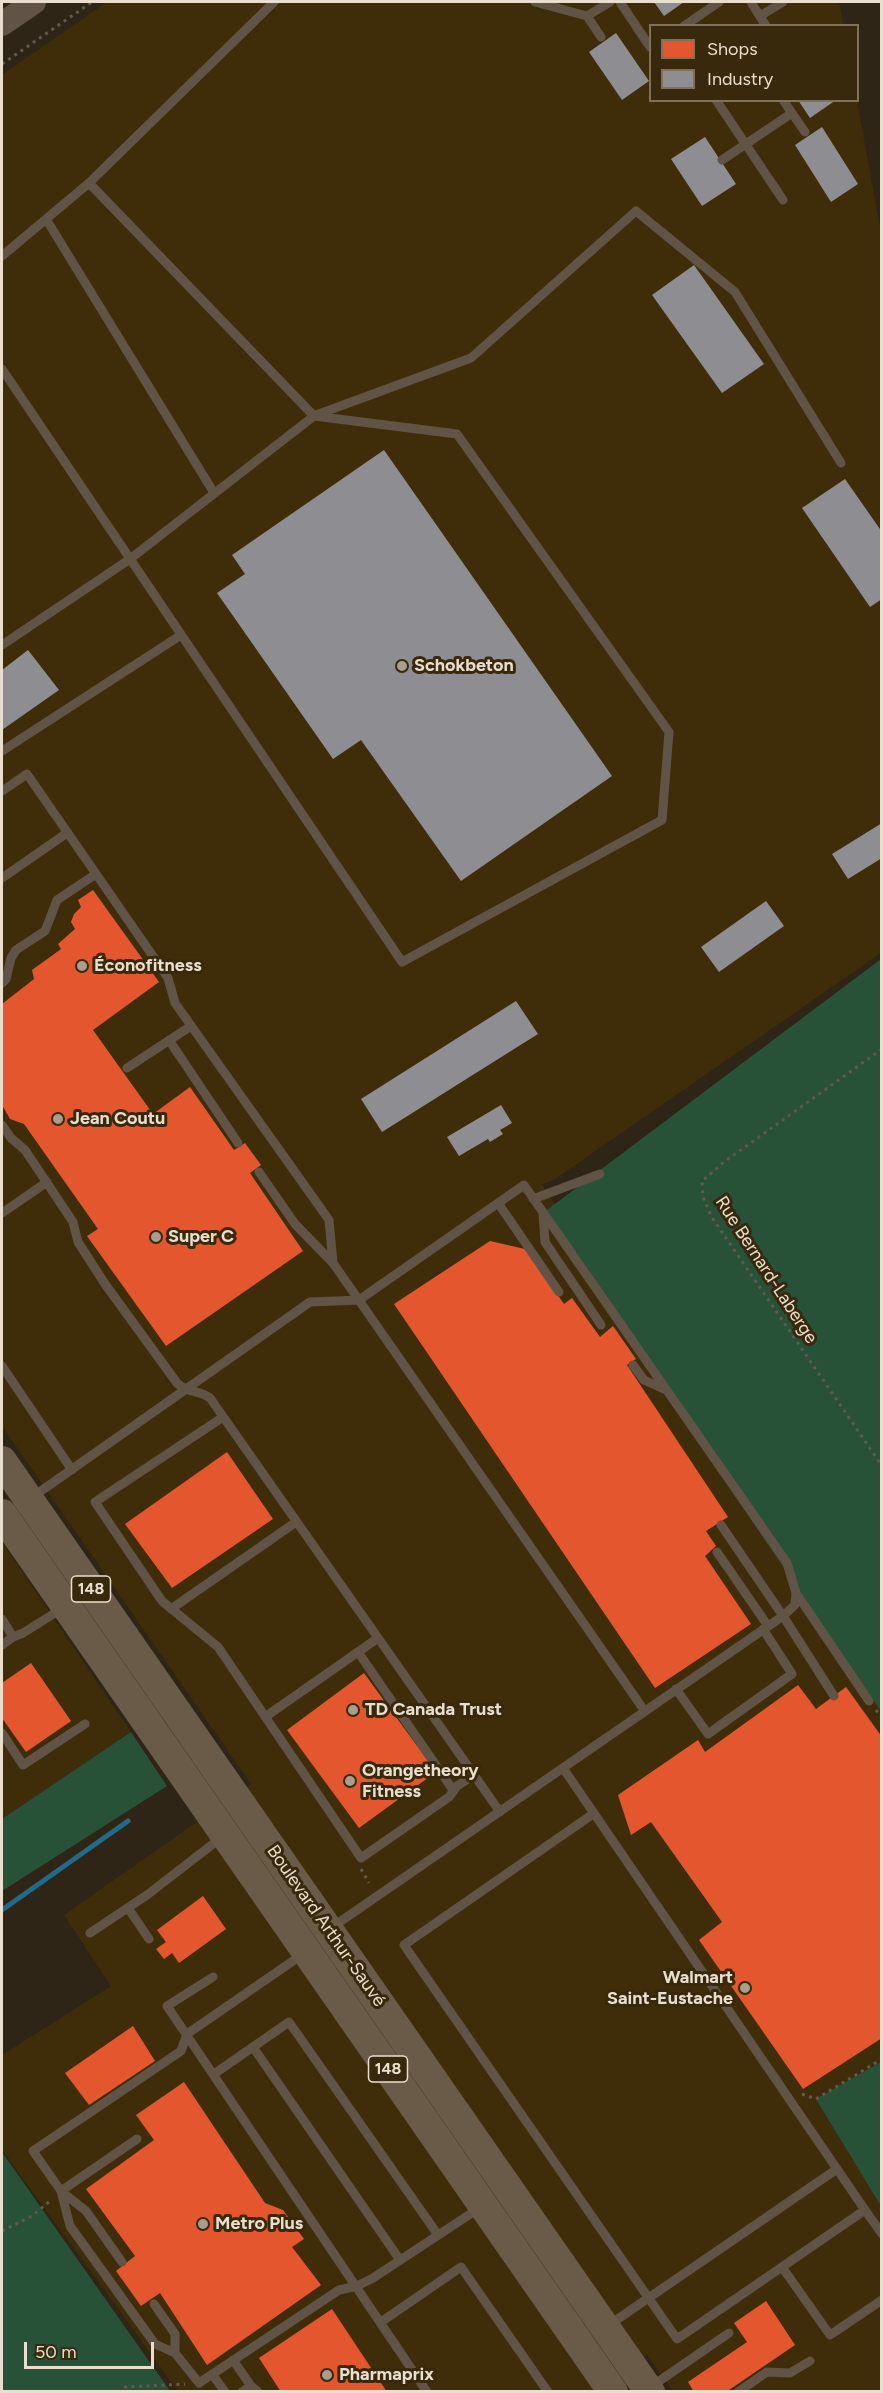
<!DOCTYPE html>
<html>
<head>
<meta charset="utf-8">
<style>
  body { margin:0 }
  #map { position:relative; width:883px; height:2393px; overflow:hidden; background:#2e2516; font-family:Figtree,sans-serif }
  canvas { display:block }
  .frame { position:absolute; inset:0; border:3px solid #eadfcf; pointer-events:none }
  .legend { position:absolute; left:649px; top:24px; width:210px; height:78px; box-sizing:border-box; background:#38280c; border:2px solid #7f715a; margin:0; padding:8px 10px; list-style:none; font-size:18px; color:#eadfcf }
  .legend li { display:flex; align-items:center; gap:12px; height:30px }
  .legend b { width:30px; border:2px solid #7f715a }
  .scale { position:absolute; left:24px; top:2342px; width:130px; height:27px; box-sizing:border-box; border:3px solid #eadfcf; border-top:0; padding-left:8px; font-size:18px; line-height:21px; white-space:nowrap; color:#eadfcf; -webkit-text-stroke:4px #38280c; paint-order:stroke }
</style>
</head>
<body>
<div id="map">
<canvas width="883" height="2393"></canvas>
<div class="frame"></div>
<ul class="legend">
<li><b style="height:16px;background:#e4572e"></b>Shops</li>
<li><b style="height:16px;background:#8d8d92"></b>Industry</li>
</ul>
<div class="scale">50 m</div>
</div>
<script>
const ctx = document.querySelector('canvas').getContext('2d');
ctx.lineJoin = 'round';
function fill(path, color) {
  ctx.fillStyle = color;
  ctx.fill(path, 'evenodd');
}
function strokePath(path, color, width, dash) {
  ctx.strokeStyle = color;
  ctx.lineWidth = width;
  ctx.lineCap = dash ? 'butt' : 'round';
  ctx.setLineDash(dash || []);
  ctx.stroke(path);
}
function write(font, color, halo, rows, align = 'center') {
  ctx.font = font + ' Figtree,sans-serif';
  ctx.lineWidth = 6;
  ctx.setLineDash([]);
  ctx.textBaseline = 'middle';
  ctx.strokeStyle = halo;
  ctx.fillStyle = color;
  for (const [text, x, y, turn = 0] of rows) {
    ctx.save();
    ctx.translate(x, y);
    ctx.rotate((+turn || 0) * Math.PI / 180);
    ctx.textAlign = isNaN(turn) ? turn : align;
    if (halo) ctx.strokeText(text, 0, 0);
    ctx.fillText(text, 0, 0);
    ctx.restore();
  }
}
const built = new Path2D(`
  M107 2H839L843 25 650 26V100L857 101 882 238 881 953 555 1179 542 1185 881 1700V2391H673L647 2355 599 2391H178L2 2150V2055L111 1986 64 1915 251 1784 2 1426V75Z
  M2 1542 131 1732 2 1819Z`);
const green = new Path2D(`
  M881 959V1711L543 1213Z
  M131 1732 167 1786 2 1891V1819Z
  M881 2062V2206L816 2099Z
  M2 2152 170 2391H2Z`);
const shops = new Path2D(`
  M93 890 159 982 93 1030 153 1114 190 1087 234 1150 245 1143 261 1165 250 1173 303 1251 166 1346 87 1236 98 1229 24 1124 10 1119 2 1105V1004L34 979 32 970 61 949 58 944 75 929 71 922 74 914 81 907 78 900Z
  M490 1241 525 1249 564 1304 572 1298 600 1337 613 1326 636 1359 627 1365 728 1517 706 1531 716 1546 705 1556 751 1624 655 1688 394 1304Z
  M227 1452 273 1519 172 1588 125 1524Z
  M31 1663 71 1721 26 1752 2 1718V1683Z
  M364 1673 436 1772 359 1828 287 1730Z
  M798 1685 816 1709 846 1687 882 1737V2038L803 2089 699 1940 722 1922 651 1822 631 1835 618 1795 698 1740 705 1752Z
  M203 1896 226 1929 179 1963 172 1953 164 1959 156 1949 166 1942 157 1930Z
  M133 2026 155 2061 89 2105 65 2073Z
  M184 2082 265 2203 283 2210 304 2239 292 2247 321 2285 207 2365 160 2293 141 2306 116 2271 135 2256 86 2189 154 2140 136 2115Z
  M766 2301 795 2345 726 2392H694L688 2382 747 2342 734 2323Z
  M332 2309 387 2392H281L259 2358Z`);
const industry = new Path2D(`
  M654 2H684L664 16Z
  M616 33 649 81 622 100 589 52Z
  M798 100H836L810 118Z
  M822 127 858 184 831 202 795 145Z
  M705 137 736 184 702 206 671 159Z
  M694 265 764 364 722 393 652 295Z
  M384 450 612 776 461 881 361 740 333 759 217 593 245 574 232 555Z
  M845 479 882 532V599L870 607 802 508Z
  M28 650 59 690 2 730V670Z
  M882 823V858L848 879 832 854Z
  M766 901 784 926 719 972 701 947Z
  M516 1001 538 1034 382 1132 361 1099Z
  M501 1105 512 1123 500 1130 503 1134 490 1142 488 1139 459 1156 447 1137Z`);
const stream = new Path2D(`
  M2 1910 128 1821`);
const path = new Path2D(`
  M2 64 92 2
  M882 1049 724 1162 702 1181 703 1197 711 1216 882 1466
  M876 1710 882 1718
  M361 1869 369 1883
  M802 2094 816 2099 882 2059
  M2 2231 32 2216 51 2200
  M124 2387 185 2384`);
const service = new Path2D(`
  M535 2 587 16
  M620 2 650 47
  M751 2 766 26
  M760 16 783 2
  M684 26 719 2
  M601 37 587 16 610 2
  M716 100 783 200
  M783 100 805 132
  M722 160 792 113
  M46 219 214 493
  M2 256 89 183 274 2
  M2 369 402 962 662 820 669 732 457 434 314 416
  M316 415 471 358 636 211 735 292 841 463
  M2 645 130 559 314 416 89 183
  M2 751 181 635
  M2 791 27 774 168 978 175 1003 329 1220 333 1263 644 1710
  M2 878 67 833
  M2 983 6 979 11 958 16 950 45 931 57 900 96 874
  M169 1040 238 1143
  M127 1068 191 1026
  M2 1125 11 1138 25 1150 73 1222 78 1242 105 1284 177 1383C186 1393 200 1390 210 1398L500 1812
  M259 1172 295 1224 333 1263
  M533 1199 600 1174
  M498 1203 559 1292
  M2 1213 47 1182
  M543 1213 545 1242 601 1325
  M633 1365 644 1380 666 1390
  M2 1366 72 1470
  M223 1417 95 1502 162 1601 218 1647 361 1858 449 1797 457 1786 474 1775
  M31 1498 310 1302 359 1300 524 1185 787 1563 796 1593 795 1605 783 1616 331 1928
  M721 1525 783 1616 834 1696
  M717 1552 768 1626
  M796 1593 869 1701
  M171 1609 296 1522
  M2 1619 13 1637 2 1645
  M13 1637 23 1633 63 1608
  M358 1652 453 1790
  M676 1689 708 1734 792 1674 763 1629
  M265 1717 378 1638
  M2 1733 23 1765 85 1724
  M563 1768 837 2169 609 2325
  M593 1814 404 1945 677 2339 865 2210 837 2169
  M128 1908 149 1939
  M90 1933 147 1895 222 1837
  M213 1977 167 2006 427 2392
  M253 2047 400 2260
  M214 2074 289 2022 438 2235
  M137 2139 61 2191 33 2151 181 2051 187 2034 303 1954
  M61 2191 70 2226 155 2344 175 2353 199 2383 339 2290 357 2286 373 2278 481 2207
  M61 2191 86 2211 122 2262
  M865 2210 882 2234
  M782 2267 830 2335 882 2300
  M154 2304 175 2334V2353
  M381 2322 461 2267 548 2392
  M233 2360 251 2386
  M212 2374 225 2392
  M652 2386 729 2333
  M242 2392 251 2386 258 2392
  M738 2392 767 2372 790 2373 810 2361`);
const tertiary = new Path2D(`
  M2 24 34 2`);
const primary = new Path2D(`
  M2 1461 650 2392
  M2 1514 613 2392`);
const markers = [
  [402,666,6,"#a89e8e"],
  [82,966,6,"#a89e8e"],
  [58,1119,6,"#a89e8e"],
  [156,1237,6,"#a89e8e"],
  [353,1710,6,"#a89e8e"],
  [350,1781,6,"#a89e8e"],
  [745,1988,6,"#a89e8e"],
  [203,2224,6,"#a89e8e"],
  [327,2375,6,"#a89e8e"]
];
const shields = [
  [91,1589,39],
  [388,2069,39]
];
const shieldNames = [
  ["148",91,1589],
  ["148",388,2069]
];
const poiNames = [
  ["Schokbeton",414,666],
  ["Éconofitness",94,966],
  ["Jean Coutu",70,1119],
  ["Super C",168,1237],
  ["TD Canada Trust",365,1710],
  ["Orangetheory",362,1771],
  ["Fitness",362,1792],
  ["Walmart",733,1978,"right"],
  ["Saint-Eustache",733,1999,"right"],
  ["Metro Plus",215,2224],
  ["Pharmaprix",339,2375]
];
const streetNames = [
  ["Rue Bernard-Laberge",766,1270,57],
  ["Boulevard Arthur-Sauvé",326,1926,55]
];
fill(built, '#3f2d0a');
fill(green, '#285238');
fill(shops, '#e4572e');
fill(industry, '#8d8d92');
strokePath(stream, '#206a8a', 5);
strokePath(path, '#62584d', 3, [3, 4.5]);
strokePath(service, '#615447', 9);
strokePath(tertiary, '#615447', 24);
strokePath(primary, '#6a5a48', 30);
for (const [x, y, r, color] of markers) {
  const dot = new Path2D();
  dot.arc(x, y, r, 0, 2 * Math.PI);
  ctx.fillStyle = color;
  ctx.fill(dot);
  strokePath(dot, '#38280c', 2);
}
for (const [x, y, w] of shields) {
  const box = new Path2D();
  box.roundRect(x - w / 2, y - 13, w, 26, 4.5);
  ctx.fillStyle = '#38280c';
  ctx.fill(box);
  strokePath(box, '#eadfcf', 1.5);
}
write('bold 16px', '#eadfcf', null, shieldNames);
write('bold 18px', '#eadfcf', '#38280c', poiNames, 'left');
write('18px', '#eadfcf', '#38280c', streetNames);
</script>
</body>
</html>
